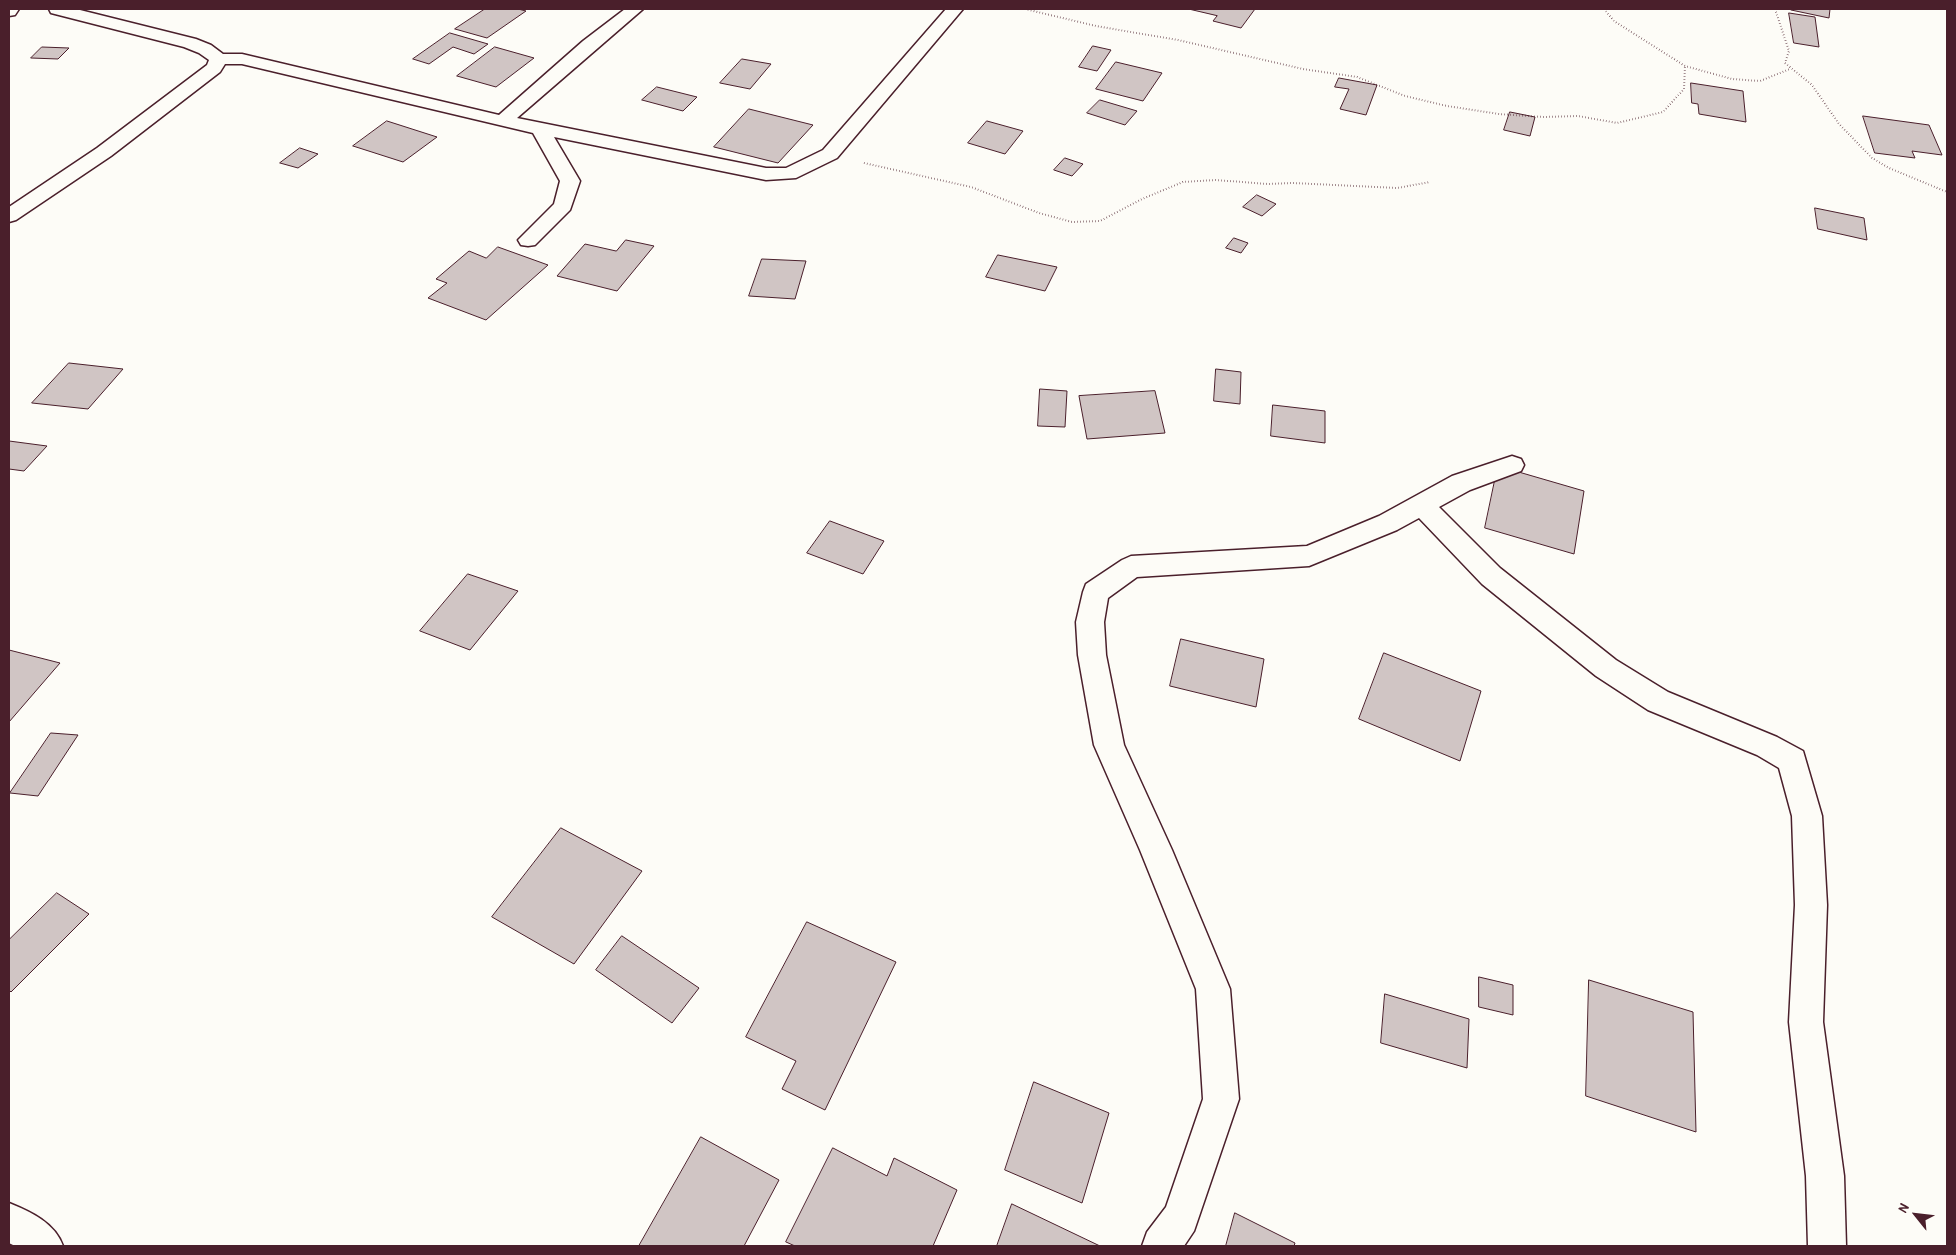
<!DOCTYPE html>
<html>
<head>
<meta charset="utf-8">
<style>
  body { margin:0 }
  #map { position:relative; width:1956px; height:1255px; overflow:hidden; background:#fdfcf7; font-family:"Patrick Hand",sans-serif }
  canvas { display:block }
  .frame { position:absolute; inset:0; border:10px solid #4a1f2b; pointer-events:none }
  .north { position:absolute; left:1891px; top:1190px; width:50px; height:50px; -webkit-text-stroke:4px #fdfcf7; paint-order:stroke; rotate:299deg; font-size:14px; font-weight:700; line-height:20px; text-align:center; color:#4a1f2b }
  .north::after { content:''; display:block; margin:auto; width:18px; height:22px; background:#4a1f2b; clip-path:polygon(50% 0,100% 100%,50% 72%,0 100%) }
</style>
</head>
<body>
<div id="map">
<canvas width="1956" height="1255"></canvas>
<div class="frame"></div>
<div class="north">N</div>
</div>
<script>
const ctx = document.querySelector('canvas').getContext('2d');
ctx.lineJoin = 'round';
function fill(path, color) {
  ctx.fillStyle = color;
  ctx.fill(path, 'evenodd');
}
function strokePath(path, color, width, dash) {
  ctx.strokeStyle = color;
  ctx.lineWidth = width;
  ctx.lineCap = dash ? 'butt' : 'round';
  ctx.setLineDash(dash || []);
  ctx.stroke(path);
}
const building = new Path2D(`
  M485 9H518L526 11 487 38 455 29Z
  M1189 9H1255L1241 28 1213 21 1217 16Z
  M1791 9H1830L1829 18 1791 10Z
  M1789 13 1815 17 1819 47 1794 43Z
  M450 33 488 44 474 54 453 47 429 64 413 59Z
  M1093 46 1111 50 1097 71 1079 67Z
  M42 47 69 48 58 59 31 58Z
  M495 47 534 58 496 87 457 76Z
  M742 59 771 64 750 89 720 83Z
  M1116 62 1162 73 1143 101 1096 89Z
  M1339 78 1377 85 1366 115 1340 109 1349 89 1335 87Z
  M1691 83 1743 91 1746 122 1699 114 1698 104 1692 103Z
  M657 87 697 97 683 111 642 100Z
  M1100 100 1137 111 1125 125 1087 113Z
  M749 109 813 125 778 163 714 147Z
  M1510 112 1535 117 1530 136 1504 130Z
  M1863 116 1929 125 1942 155 1912 151 1915 158 1875 153Z
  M387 121 437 137 403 162 353 146Z
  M987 121 1023 131 1005 154 968 143Z
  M300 148 318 154 298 168 280 163Z
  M1065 158 1083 164 1072 176 1054 170Z
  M1257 195 1276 204 1262 216 1243 207Z
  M1815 208 1864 218 1867 240 1818 229Z
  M1234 238 1248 243 1241 253 1226 248Z
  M626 240 654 246 617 291 557 276 585 244 616 251Z
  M498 247 548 265 486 320 428 298 447 283 436 279 469 251 486 258Z
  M998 255 1057 267 1045 291 986 277Z
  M762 259 806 261 795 299 749 296Z
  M69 363 123 369 88 409 32 403Z
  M1216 369 1241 372 1240 404 1214 401Z
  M1040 389 1067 391 1065 427 1038 426Z
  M1155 391 1165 433 1087 439 1079 396Z
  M1273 405 1325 411V443L1271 436Z
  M9 441 47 446 24 471 9 469Z
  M1498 466 1584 491 1574 554 1485 528Z
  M830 521 884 541 863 574 807 553Z
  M468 574 518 591 470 650 420 631Z
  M1181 639 1264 659 1256 707 1170 686Z
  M9 650 60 663 9 722Z
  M1384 653 1481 691 1460 761 1359 719Z
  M51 733 78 735 38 796 10 793Z
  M561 828 642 871 574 964 492 917Z
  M57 893 89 914 11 992 9 990V940Z
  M807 922 896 962 825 1110 782 1089 796 1061 746 1037Z
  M622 936 699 988 672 1023 596 970Z
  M1479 977 1513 985V1015L1479 1007Z
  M1589 980 1693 1012 1696 1132 1586 1096Z
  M1385 994 1469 1019 1467 1068 1381 1043Z
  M1034 1082 1109 1113 1082 1203 1005 1170Z
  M701 1137 779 1180 744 1246H639Z
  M833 1148 887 1176 894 1158 957 1190 933 1246H795L786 1242Z
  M1012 1204 1100 1246H997Z
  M1235 1213 1295 1243 1294 1246H1226Z`);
const path = new Path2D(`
  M1025 9 1096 26 1178 40 1303 69 1357 77 1405 96 1447 106 1499 114 1543 117 1578 116 1617 123 1663 112 1684 89 1685 66
  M1604 9 1614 21 1685 66 1732 79 1760 81 1790 69
  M1775 9 1789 51 1785 63 1812 85 1839 124 1872 158 1889 168 1947 192
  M1947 45V61
  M864 163 971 187 1039 213 1072 222 1100 221 1142 199 1183 182 1216 180 1268 184 1293 183 1397 188 1430 182`);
const minor = new Path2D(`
  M9 9H19L15 15 9 16Z
  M49 9H76L196 39 211 45 223 54H242L499 115 583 41 625 9H643L517 118 766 168H786L823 150 946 9H963L837 158 796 178 766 180 554 137 580 181 570 210 535 245 528 246 521 245 518 240 554 204 560 181 533 133 242 64H225L220 72 111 156 16 220 9 222V207L97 148 207 65 209 60 199 53 184 47 51 13Z
  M1512 456 1521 459 1524 465 1521 471 1470 490 1439 507 1500 568 1616 660 1668 692 1777 737 1803 751 1822 816 1827 905 1823 1022 1844 1176 1846 1246H1808L1806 1176 1789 1022 1795 905 1792 816 1779 768 1757 755 1648 710 1596 676 1482 584 1419 518 1397 530 1309 566 1137 577 1108 598 1104 622 1106 655 1124 745 1172 850 1230 989 1239 1099 1194 1231 1184 1246H1142L1147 1232 1166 1207 1203 1099 1196 989 1140 850 1094 745 1078 655 1076 622 1083 592 1086 584 1122 560 1131 556 1307 546 1379 516 1452 476Z
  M9 1203C31 1212 55 1223 63 1246H15L9 1243Z`);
fill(building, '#d0c5c4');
strokePath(building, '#4a1f2b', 1);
strokePath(minor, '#4a1f2b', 3);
strokePath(path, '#4a1f2b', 2, [0.5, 2.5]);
fill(minor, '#fdfcf7');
</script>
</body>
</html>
